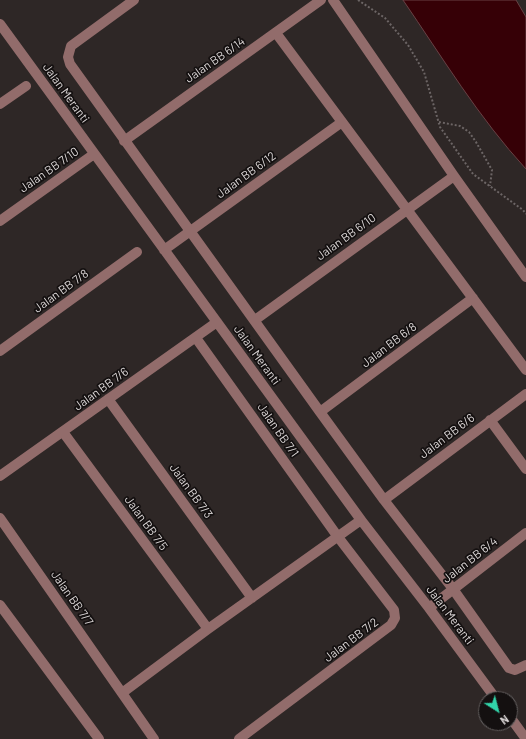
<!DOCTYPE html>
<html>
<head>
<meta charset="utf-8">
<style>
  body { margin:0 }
  #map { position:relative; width:526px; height:739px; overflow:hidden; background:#2e2726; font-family:Barlow,sans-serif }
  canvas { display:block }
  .north { position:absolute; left:478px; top:691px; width:40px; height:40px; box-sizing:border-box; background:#141010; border:1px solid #646060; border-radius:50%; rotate:144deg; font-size:11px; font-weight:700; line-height:16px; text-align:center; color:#ddd8d8 }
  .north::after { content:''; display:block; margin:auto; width:14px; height:18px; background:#31d4a9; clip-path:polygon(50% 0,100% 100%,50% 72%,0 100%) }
</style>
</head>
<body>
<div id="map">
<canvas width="526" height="739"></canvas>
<div class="north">N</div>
</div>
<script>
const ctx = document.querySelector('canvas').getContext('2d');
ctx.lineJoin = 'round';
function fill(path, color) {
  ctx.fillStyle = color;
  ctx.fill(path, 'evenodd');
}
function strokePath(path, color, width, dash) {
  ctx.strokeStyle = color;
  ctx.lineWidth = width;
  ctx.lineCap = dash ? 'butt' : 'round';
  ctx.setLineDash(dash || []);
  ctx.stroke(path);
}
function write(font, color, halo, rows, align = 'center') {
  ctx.font = font + ' Barlow,sans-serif';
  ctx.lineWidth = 3.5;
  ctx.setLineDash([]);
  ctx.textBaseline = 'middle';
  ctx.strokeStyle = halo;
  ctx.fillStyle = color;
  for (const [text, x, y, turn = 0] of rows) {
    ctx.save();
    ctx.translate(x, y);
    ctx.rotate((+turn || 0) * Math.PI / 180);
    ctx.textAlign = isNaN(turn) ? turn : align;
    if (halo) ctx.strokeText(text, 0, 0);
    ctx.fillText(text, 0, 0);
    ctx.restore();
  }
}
const water = new Path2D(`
  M403 0H516L526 17V169C479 118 442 57 403 0Z`);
const path = new Path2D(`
  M358 0 385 18 408 45 424 72 440 127 473 174 523 210 526 214
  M439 122 460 126 469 132 476 142 492 170 490 186`);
const minor = new Path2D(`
  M134 0 71 46 68 57 70 64 320 412 384 500 453 589 509 668 515 670 526 665
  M333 0 454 176 526 277
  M0 24 361 520 429 608 496 699
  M276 33 526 370
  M0 104 26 86
  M124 141 321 0
  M0 221 94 154
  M164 250 342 122
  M255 320 454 176
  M196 338 338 537 394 610 395 618 391 625 239 739
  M0 351 137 252
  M108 399 252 598
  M320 412 473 298
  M490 420 526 469
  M63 432 208 629
  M0 476 217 322
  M384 500 526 394
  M0 518 154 739
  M0 605 99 739
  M429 608 526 533
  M122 693 208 629 361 520
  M510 717 526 739`);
const streetNames = [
  ["Jalan BB 6/14",215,60,-35],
  ["Jalan Meranti",66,93,54],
  ["Jalan BB 7/10",49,170,-35],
  ["Jalan BB 6/12",246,175,-36],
  ["Jalan BB 6/10",346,237,-36],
  ["Jalan BB 7/8",61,291,-36],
  ["Jalan BB 6/8",389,345,-37],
  ["Jalan Meranti",257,355,54],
  ["Jalan BB 7/6",101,389,-36],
  ["Jalan BB 7/1",278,430,55],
  ["Jalan BB 6/6",447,436,-37],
  ["Jalan BB 7/3",191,491,54],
  ["Jalan BB 7/5",146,523,54],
  ["Jalan BB 6/4",470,560,-38],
  ["Jalan BB 7/7",72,598,55],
  ["Jalan Meranti",450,615,53],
  ["Jalan BB 7/2",351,640,-37]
];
fill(water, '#360006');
strokePath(water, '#684145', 1);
strokePath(path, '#6c6565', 2, [2, 2]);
strokePath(minor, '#926c6b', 10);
write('12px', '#ddd8d8', '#141010', streetNames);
</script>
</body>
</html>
